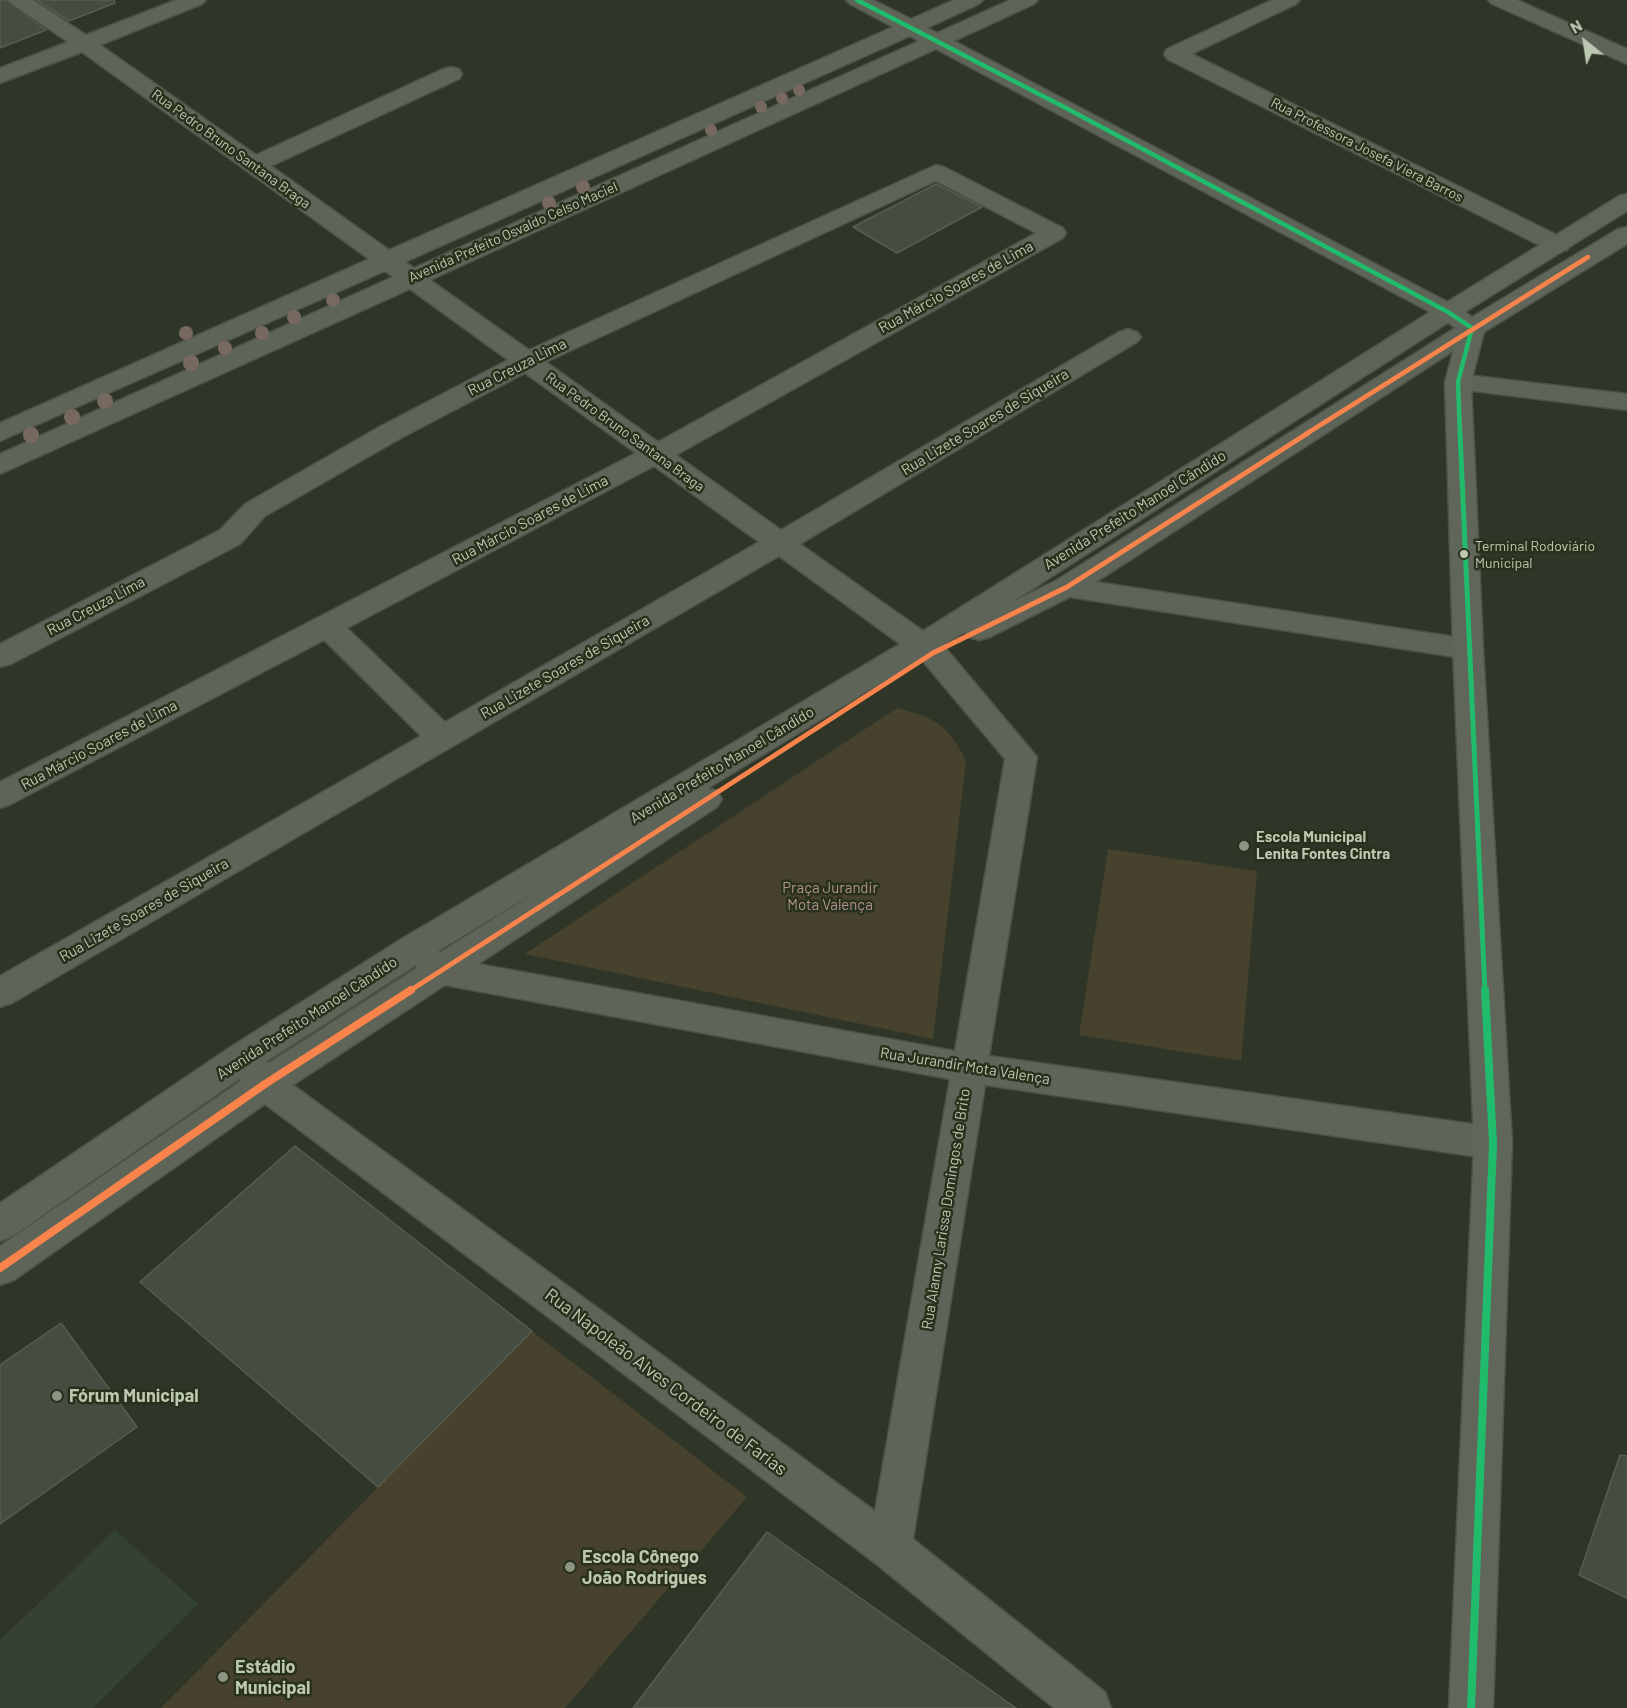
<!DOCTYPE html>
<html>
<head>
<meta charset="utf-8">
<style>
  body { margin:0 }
  #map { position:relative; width:1627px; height:1708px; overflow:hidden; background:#2f3628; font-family:Barlow,sans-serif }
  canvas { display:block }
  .north { position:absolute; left:1555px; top:12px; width:60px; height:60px; -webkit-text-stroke:4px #27311c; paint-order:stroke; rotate:330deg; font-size:16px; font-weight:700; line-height:24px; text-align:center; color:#bdc8b2 }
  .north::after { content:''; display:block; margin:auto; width:21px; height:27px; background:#bdc8b2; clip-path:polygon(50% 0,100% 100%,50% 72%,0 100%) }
</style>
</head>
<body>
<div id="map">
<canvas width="1627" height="1708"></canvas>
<div class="north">N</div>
</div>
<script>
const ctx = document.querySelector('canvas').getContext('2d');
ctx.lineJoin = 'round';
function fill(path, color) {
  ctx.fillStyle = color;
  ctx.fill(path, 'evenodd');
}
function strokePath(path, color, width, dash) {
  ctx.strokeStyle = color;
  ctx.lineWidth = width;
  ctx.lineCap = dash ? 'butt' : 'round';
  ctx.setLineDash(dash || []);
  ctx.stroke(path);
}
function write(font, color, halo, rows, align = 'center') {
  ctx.font = font + ' Barlow,sans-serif';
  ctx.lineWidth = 5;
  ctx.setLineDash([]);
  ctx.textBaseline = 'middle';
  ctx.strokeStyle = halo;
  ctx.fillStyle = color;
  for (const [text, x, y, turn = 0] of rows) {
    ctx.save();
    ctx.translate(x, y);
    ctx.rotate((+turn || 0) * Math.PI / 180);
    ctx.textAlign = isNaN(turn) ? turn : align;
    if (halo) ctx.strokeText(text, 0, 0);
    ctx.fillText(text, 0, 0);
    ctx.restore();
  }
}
const medical = new Path2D(`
  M115 1530 198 1604 93 1708H0V1640Z`);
const green = new Path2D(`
  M897 708C936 718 948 725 966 761L933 1039 525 954Z
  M1108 849 1257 871 1241 1061 1079 1035Z
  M532 1331 747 1497 565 1708H161Z`);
const building = new Path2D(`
  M0 0H6L46 30 0 48Z
  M37 0H114L115 3 69 21Z
  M936 184 982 207 897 253 853 227Z
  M295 1146 532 1331 378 1487 140 1282Z
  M61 1323 137 1427 0 1524V1365Z
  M1620 1455 1627 1456V1598L1579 1575Z
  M767 1532 1016 1708H633Z`);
const minor = new Path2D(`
  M8 0H33L86 35 176 0H206L202 4 100 45 256 155 443 69 451 67 459 69 462 74 459 79 271 166 389 250 893 27 850 4 846 0H873L911 19 954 0H983L979 4 927 28 937 33 1010 0H1038L1034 4 954 41 1457 307 1461 312 1457 317 1012 602 1057 580 1463 323 1472 320 1481 323 1485 328 1481 333 1096 582 1468 639 1479 642 1483 649 1479 656 1468 659 1070 597 990 637 979 640 968 637 965 632 943 645 1037 757 989 1056 1493 1127 1506 1132 1512 1143 1506 1154 1493 1159 985 1085 913 1539 1105 1692 1111 1708H1054L875 1563 265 1104 14 1280 0 1285V1246L241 1081 239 1079 13 1236 0 1241V1203L229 1048 403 938 900 644 779 556 12 1003 0 1007V976L421 736 324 640 11 804 0 808V782L636 453 525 373 401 438 265 516 240 544 11 664 0 667V644L220 530 245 504 381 426 508 360 410 289 0 474V454L393 277 385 271 0 441V423L369 259 82 52 0 83V68L68 42 12 4ZM910 36 919 41 414 268 405 262ZM936 49 1430 312 923 631 800 544 1137 342 1141 337 1137 332 1128 329 1119 332 781 530 676 455 1063 238 1066 233 1063 228 944 167 936 165 529 350 430 280ZM936 181 1036 233 658 442 546 362ZM654 466 759 542 445 722 347 628ZM921 659 1005 759 955 1051 478 964 717 807 722 799 717 791 708 788ZM542 888 441 952 438 951ZM416 965 417 968 269 1063 267 1061ZM445 985 950 1079 875 1511 293 1085Z
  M1272 0H1300L1296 4 1192 54 1567 240 1570 245 1567 250 1558 252 1549 250 1167 59 1164 54 1167 49Z
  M1488 0H1517L1627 49V64L1492 4Z
  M1458 374 1627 394V410L1449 388 1445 382 1449 376Z`);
const major = new Path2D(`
  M1627 194V211L1465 312 1472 317 1618 229 1627 227V244L1484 332 1471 382 1483 649 1512 1143 1493 1708H1449L1474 1143 1453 649 1445 382 1459 330 1439 317 1435 312 1439 307 1619 196Z`);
const bus1Far2 = new Path2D(`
  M857 0 1064 107 1448 312 1472 328 1458 382 1460 434`);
const bus1Far1 = new Path2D(`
  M1460 433 1485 992`);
const bus1 = new Path2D(`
  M1471 1708 1493 1143 1485 990`);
const bus2Far2 = new Path2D(`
  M1306 434 1588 257`);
const bus2Far1 = new Path2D(`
  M408 992 933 653 1067 587 1308 433`);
const bus2 = new Path2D(`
  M0 1268 265 1084 411 990`);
const trees = [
  [799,90,6],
  [782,98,6],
  [761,107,6],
  [711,130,6],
  [583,187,7],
  [549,203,7],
  [333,300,7],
  [294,317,7],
  [186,333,7],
  [262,333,7],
  [225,348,7],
  [191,363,8],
  [105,401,8],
  [72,417,8],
  [31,435,8]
];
const markers = [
  [1464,554,5,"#bdc8b2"],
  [1244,846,6,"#8b9582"],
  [57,1396,6,"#8b9582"],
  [570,1567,6,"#8b9582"],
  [223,1677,6,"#8b9582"]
];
const farStreetnames = [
  ["Rua Pedro Bruno Santana Braga",231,149,36],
  ["Rua Professora Josefa Viera Barros",1367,150,27],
  ["Avenida Prefeito Osvaldo Celso Maciel",513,232,-24],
  ["Rua Pedro Bruno Santana Braga",625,432,36]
];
const busNames = [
  ["Terminal Rodoviário",1475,546],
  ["Municipal",1475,563]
];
const streetNames = [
  ["Rua Márcio Soares de Lima",956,287,-29],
  ["Rua Creuza Lima",517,367,-27],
  ["Rua Lizete Soares de Siqueira",985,422,-31],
  ["Avenida Prefeito Manoel Cândido",1135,510,-32],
  ["Rua Márcio Soares de Lima",530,520,-28],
  ["Rua Creuza Lima",96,606,-28],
  ["Rua Lizete Soares de Siqueira",565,667,-30],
  ["Rua Márcio Soares de Lima",99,745,-28],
  ["Avenida Prefeito Manoel Cândido",722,765,-31],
  ["Rua Lizete Soares de Siqueira",144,910,-30],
  ["Avenida Prefeito Manoel Cândido",307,1018,-33],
  ["Rua Jurandir Mota Valença",965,1066,9],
  ["Rua Alanny Larissa Domingos de Brito",946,1209,-81]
];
const poiNames = [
  ["Escola Municipal",1256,837],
  ["Lenita Fontes Cintra",1256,854]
];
const parkNames = [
  ["Praça Jurandir",830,888],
  ["Mota Valença",830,905]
];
const nearStreetnames = [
  ["Rua Napoleão Alves Cordeiro de Farias",666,1382,37]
];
const nearPoinames = [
  ["Fórum Municipal",69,1396],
  ["Escola Cônego",582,1557],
  ["João Rodrigues",582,1578],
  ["Estádio",235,1667],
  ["Municipal",235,1688]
];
fill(medical, '#344233');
fill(green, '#46422d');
fill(building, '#464c3f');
strokePath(building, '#575e50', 1.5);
strokePath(minor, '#4b5146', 3);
strokePath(major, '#4c5346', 3);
fill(minor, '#5e6458');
fill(major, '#60665a');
strokePath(bus1Far2, '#20bc6c', 4.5);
strokePath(bus1Far1, '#20bc6c', 5);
strokePath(bus1, '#20bc6c', 8);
strokePath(bus2Far2, '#f8844c', 4.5);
strokePath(bus2Far1, '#f8844c', 5);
strokePath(bus2, '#f8844c', 8);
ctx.fillStyle = '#776960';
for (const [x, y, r] of trees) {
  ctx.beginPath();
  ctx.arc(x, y, r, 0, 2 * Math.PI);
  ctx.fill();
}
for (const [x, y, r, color] of markers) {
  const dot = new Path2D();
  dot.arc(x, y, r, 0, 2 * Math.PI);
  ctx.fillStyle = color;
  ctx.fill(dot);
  strokePath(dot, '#27311c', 2);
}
write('14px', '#bdc8b2', '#27311c', farStreetnames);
write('14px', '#bdc8b2', '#27311c', busNames, 'left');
write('15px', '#bdc8b2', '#27311c', streetNames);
write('bold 15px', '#bdc8b2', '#27311c', poiNames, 'left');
write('15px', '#b2938e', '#27311c', parkNames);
write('18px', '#bdc8b2', '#27311c', nearStreetnames);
write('bold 18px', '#bdc8b2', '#27311c', nearPoinames, 'left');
</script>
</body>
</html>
